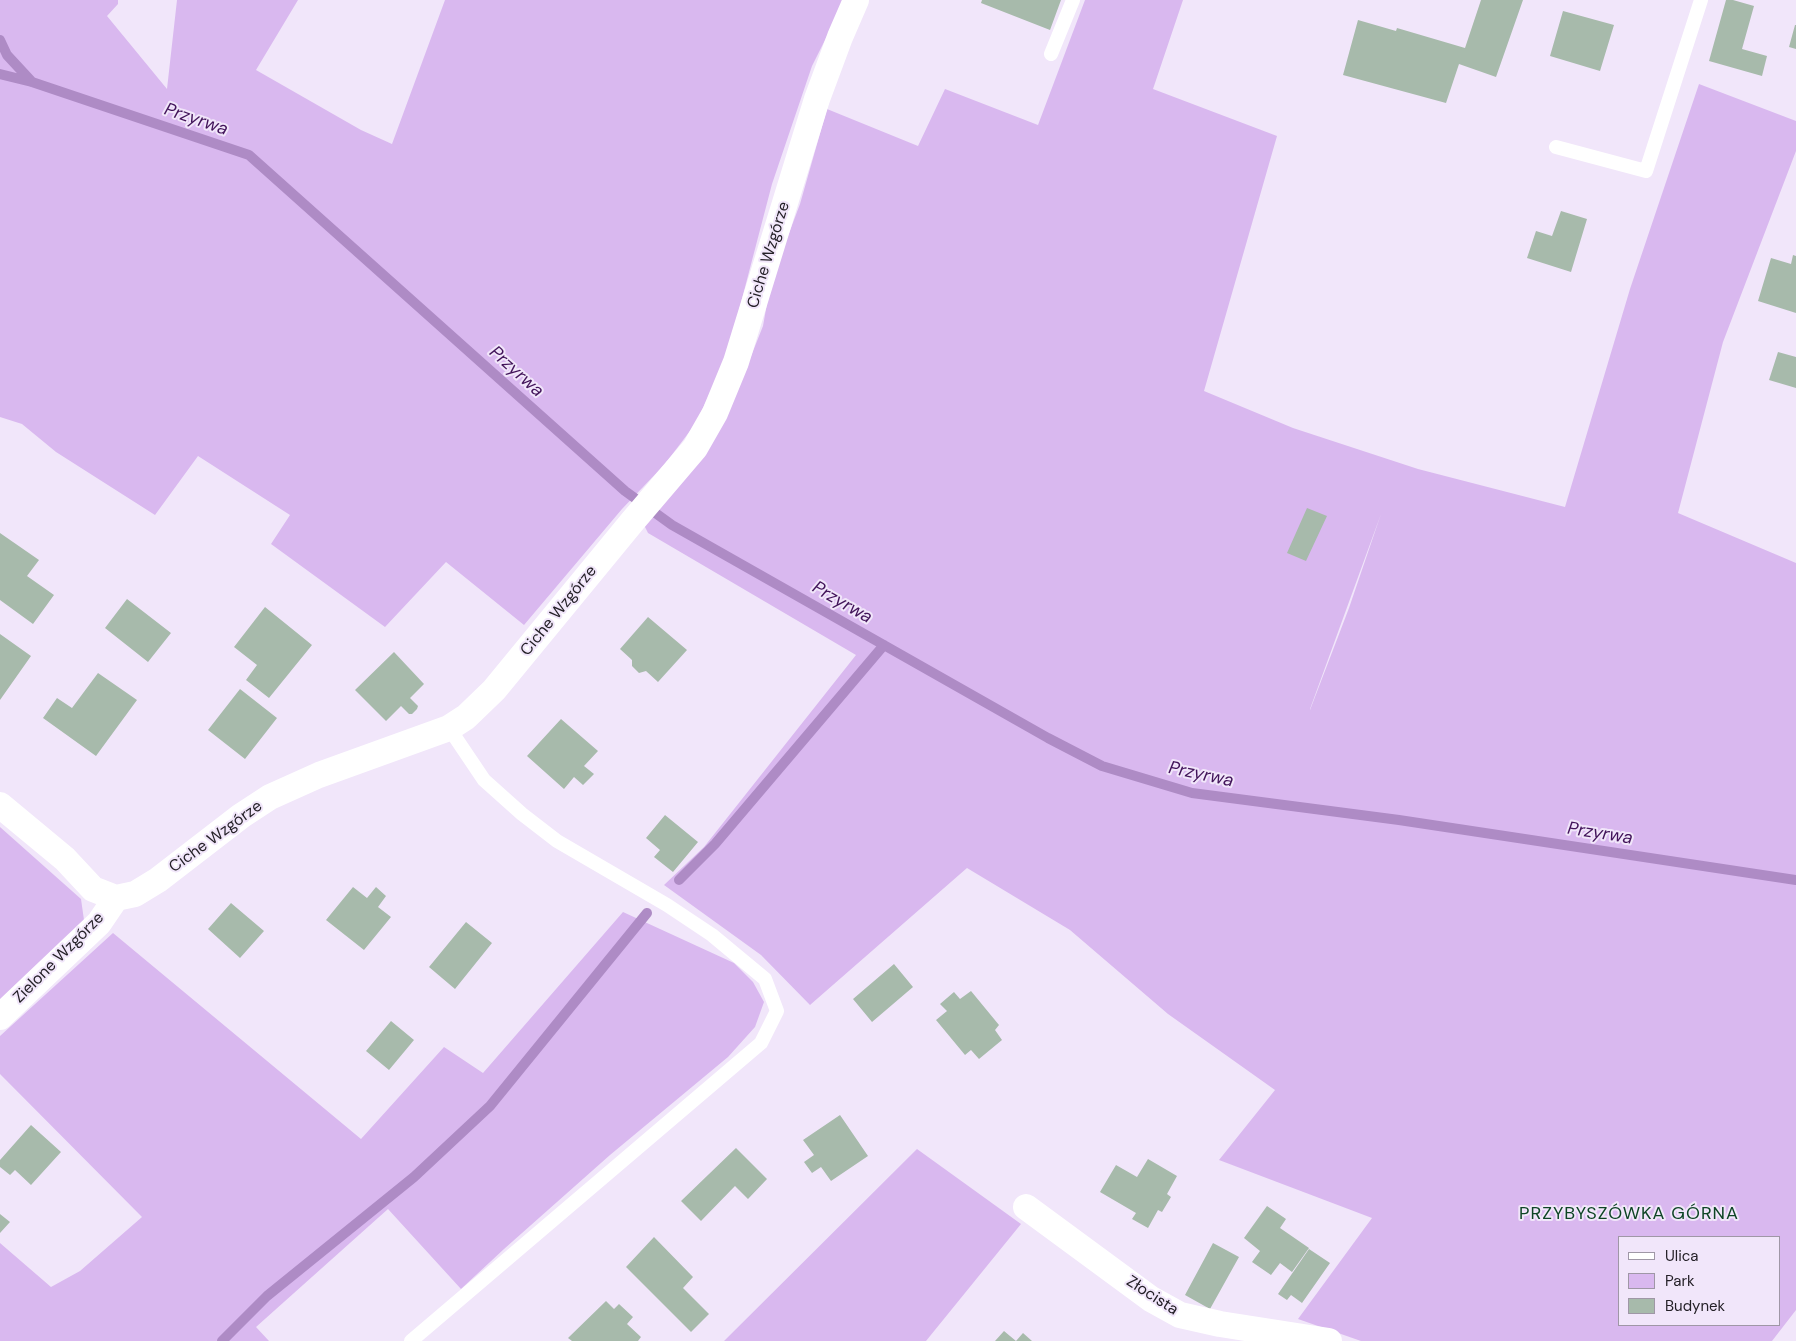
<!DOCTYPE html>
<html>
<head>
<meta charset="utf-8">
<style>
  body { margin:0 }
  #map { position:relative; width:1796px; height:1341px; overflow:hidden; background:#f1e6fa; font-family:"DM Sans",sans-serif }
  canvas { display:block }
  .legend { position:absolute; left:1618px; top:1236px; width:162px; height:90px; box-sizing:border-box; background:#f1e6fa; border:1px solid #9f97a6; margin:0; padding:6px 9px; list-style:none; font-size:15px; color:#242027 }
  .legend li { display:flex; align-items:center; gap:10px; height:25px }
  .legend b { width:25px; border:1px solid #9f97a6 }
</style>
</head>
<body>
<div id="map">
<canvas width="1796" height="1341"></canvas>
<ul class="legend">
<li><b style="height:6px;background:#fff"></b>Ulica</li>
<li><b style="height:14px;background:#d9b8ef"></b>Park</li>
<li><b style="height:14px;background:#a7baab"></b>Budynek</li>
</ul>
</div>
<script>
const ctx = document.querySelector('canvas').getContext('2d');
ctx.lineJoin = 'round';
function fill(path, color) {
  ctx.fillStyle = color;
  ctx.fill(path, 'evenodd');
}
function strokePath(path, color, width, dash) {
  ctx.strokeStyle = color;
  ctx.lineWidth = width;
  ctx.lineCap = dash ? 'butt' : 'round';
  ctx.setLineDash(dash || []);
  ctx.stroke(path);
}
function write(font, color, halo, rows, align = 'center') {
  ctx.font = font + ' "DM Sans",sans-serif';
  ctx.lineWidth = 4;
  ctx.setLineDash([]);
  ctx.textBaseline = 'middle';
  ctx.strokeStyle = halo;
  ctx.fillStyle = color;
  for (const [text, x, y, turn = 0] of rows) {
    ctx.save();
    ctx.translate(x, y);
    ctx.rotate((+turn || 0) * Math.PI / 180);
    ctx.textAlign = isNaN(turn) ? turn : align;
    if (halo) ctx.strokeText(text, 0, 0);
    ctx.fillText(text, 0, 0);
    ctx.restore();
  }
}
const green = new Path2D(`
  M0 0H118V4L107 16 167 89 177 0H298L256 70 361 130 392 144 445 0H845L812 66 772 184 727 356 696 423 665 464 622 509 524 625 446 562 385 627 271 544 290 515 198 456 155 515 56 452 22 424 0 417Z
  M1085 0H1183L1153 89 1277 136 1204 391 1293 428 1418 469 1565 507 1630 289 1699 84 1796 121V151L1723 342 1678 513 1796 563V1310L1772 1341H1361L1298 1319 1372 1218 1219 1160 1275 1090 1168 1014 1070 930 967 868 810 1005 761 955 664 885 704 847 856 655 648 533 644 525 740 384 763 326 771 281 800 204 827 109 918 146 945 89 1038 125ZM1381 514 1349 608 1310 710V709ZM1620 1237H1780V1325H1620Z
  M0 827 81 899 84 920 0 1002Z
  M623 912 734 963 753 982 764 1002 755 1027 728 1057 610 1155 504 1249 461 1289 388 1209 256 1327 269 1341H0V1243L51 1287 80 1271 142 1217 0 1074V1036L113 933 361 1139 444 1047 483 1073Z
  M917 1149 1021 1224 926 1341H724Z`);
const stream = new Path2D(`
  M0 40 7 55 32 82
  M0 74 32 82 249 155 625 491 672 525 1048 738 1102 766 1192 793 1399 820 1796 880
  M679 880 715 844 884 645
  M222 1341 267 1296 414 1177 490 1106 647 913`);
const building = new Path2D(`
  M982 0H1061L1050 30 981 3Z
  M1481 0H1523L1496 77 1459 64 1446 103 1343 75 1358 20 1396 31 1397 28 1465 48Z
  M1726 0H1733L1754 6 1742 49 1767 56 1762 76 1709 61Z
  M1563 11 1614 25 1600 71 1550 56Z
  M1795 25H1796V49L1789 47Z
  M1561 211 1587 219 1571 272 1527 258 1536 231 1552 236Z
  M1793 255 1796 256V313L1758 301 1771 258 1791 264Z
  M1778 352 1796 357V388L1769 380Z
  M1307 508 1327 516 1306 561 1287 553Z
  M0 533 39 560 27 576 54 595 33 624 0 600Z
  M127 599 171 633 148 662 105 628Z
  M265 607 312 645 269 698 246 680 257 665 234 647Z
  M648 617 687 650 658 682 646 671 639 673 632 666V660L620 649Z
  M0 634 31 656 0 700Z
  M394 652 424 684 410 698 418 706 417 709 412 714H409L401 706 386 721 355 690Z
  M98 673 137 700 96 756 43 718 57 698 72 708Z
  M240 689 277 718 245 759 208 730Z
  M561 719 598 751 584 766 594 774 583 785 574 777 564 789 527 756Z
  M665 815 698 842 673 872 654 857 660 850 646 838Z
  M353 887 367 898 376 887 386 896 378 907 391 917 364 950 326 920Z
  M231 903 264 931 240 958 208 929Z
  M466 922 492 943 455 989 429 967Z
  M894 964 913 987 872 1022 853 999Z
  M971 991 999 1025 995 1030 1002 1040 979 1059 971 1050 965 1055 936 1020 947 1011 940 1004 954 992 960 999Z
  M391 1021 414 1040 389 1070 366 1051Z
  M840 1115 868 1156 831 1181 821 1167 812 1173 804 1162 814 1155 803 1140Z
  M31 1125 61 1152 31 1185 15 1170 10 1175 0 1167V1160Z
  M736 1148 767 1179 748 1199 735 1186 701 1221 681 1201Z
  M1148 1159 1177 1176 1167 1194 1171 1197 1162 1212 1158 1210 1148 1228 1132 1219 1136 1213 1100 1192 1116 1165 1137 1177Z
  M1267 1206 1286 1219 1280 1228 1309 1248 1292 1272 1280 1263 1271 1275 1252 1262 1260 1251 1244 1238Z
  M0 1214 10 1222 0 1233Z
  M654 1237 693 1277 683 1288 709 1314 691 1332 626 1267Z
  M1213 1243 1239 1257 1210 1309 1185 1295Z
  M1309 1249 1330 1263 1302 1303 1291 1295 1287 1300 1278 1294Z
  M606 1301 614 1309 619 1304 633 1317 627 1324 641 1337 638 1341H572L568 1338Z
  M1004 1331 1016 1341H995Z
  M1023 1333 1032 1341H1016Z`);
const lane = new Path2D(`
  M1051 54 1073 0
  M1556 147 1646 171 1701 0
  M411 1341 761 1043 777 1011 765 979 712 935 667 905 557 841 522 814 484 780 449 728`);
const street = new Path2D(`
  M0 805 65 859 93 889 116 898 135 894 158 880 241 816 270 797 319 775 449 728 466 717 494 690 632 522 695 448 715 413 736 362 817 99 840 37 856 0
  M0 1017 99 923 116 898
  M1026 1207 1151 1299 1180 1315 1220 1324 1329 1341`);
const streetNames = [
  ["Ciche Wzgórze",769,255,-73],
  ["Ciche Wzgórze",559,611,-51],
  ["Ciche Wzgórze",216,837,-36],
  ["Zielone Wzgórze",59,958,-45],
  ["Złocista",1152,1296,33]
];
const waterNames = [
  ["Przyrwa",196,120,19],
  ["Przyrwa",516,372,42],
  ["Przyrwa",842,603,30],
  ["Przyrwa",1201,775,12],
  ["Przyrwa",1600,834,9]
];
const neighbourhoodNames = [
  ["PRZYBYSZÓWKA GÓRNA",1629,1214]
];
fill(green, '#d9b8ef');
strokePath(stream, '#ae8bc5', 10);
fill(building, '#a7baab');
strokePath(lane, '#fff', 14);
strokePath(street, '#fff', 26);
write('16px', '#242027', '#f1e6fa', streetNames);
write('italic 18px', '#42145a', '#f1e6fa', waterNames);
ctx.letterSpacing = '1px';
write('18px', '#0e4525', '#f1e6fa', neighbourhoodNames);
ctx.letterSpacing = '0px';
</script>
</body>
</html>
